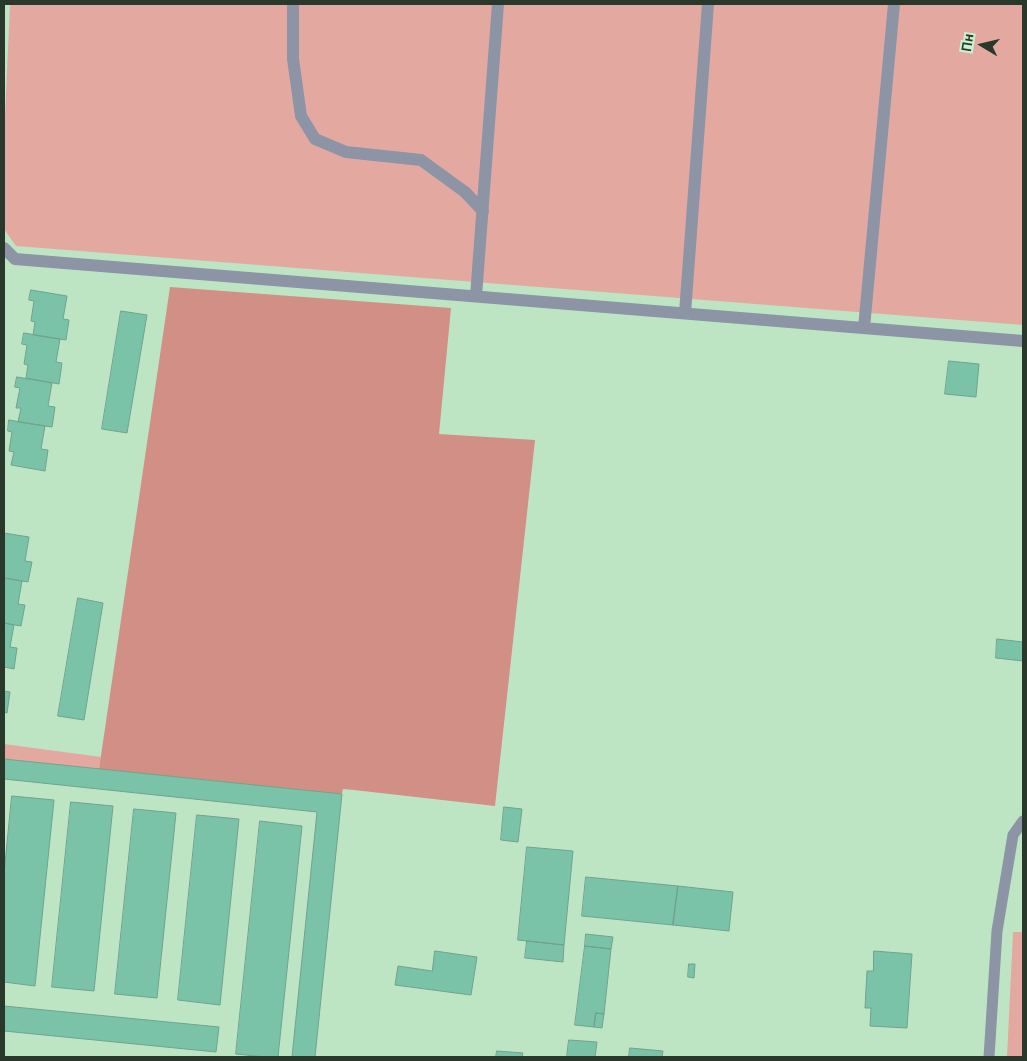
<!DOCTYPE html>
<html>
<head>
<meta charset="utf-8">
<style>
  body { margin:0 }
  #map { position:relative; width:1027px; height:1061px; overflow:hidden; background:#bee5c3; font-family:Ubuntu,sans-serif }
  canvas { display:block }
  .frame { position:absolute; inset:0; border:5px solid #29382b; pointer-events:none }
  .north { position:absolute; left:957px; top:20px; width:50px; height:50px; -webkit-text-stroke:4px #cbf2d0; paint-order:stroke; rotate:279deg; font-size:14px; font-weight:700; line-height:20px; text-align:center; color:#29382b }
  .north::after { content:''; display:block; margin:auto; width:18px; height:22px; background:#29382b; clip-path:polygon(50% 0,100% 100%,50% 72%,0 100%) }
</style>
</head>
<body>
<div id="map">
<canvas width="1027" height="1061"></canvas>
<div class="frame"></div>
<div class="north">Пн</div>
</div>
<script>
const ctx = document.querySelector('canvas').getContext('2d');
ctx.lineJoin = 'round';
function fill(path, color) {
  ctx.fillStyle = color;
  ctx.fill(path, 'evenodd');
}
function strokePath(path, color, width, dash) {
  ctx.strokeStyle = color;
  ctx.lineWidth = width;
  ctx.lineCap = dash ? 'butt' : 'round';
  ctx.setLineDash(dash || []);
  ctx.stroke(path);
}
const green = new Path2D(`
  M10 4H1023V325L16 246 4 229V139Z
  M4 744 101 757 99 769 4 759Z
  M1013 932H1023V1057H1007Z`);
const forest = new Path2D(`
  M170 287 451 308 439 434 535 440 495 806 354 790 343 789 342 794 99 769Z`);
const building = new Path2D(`
  M31 290 67 296 63 319 69 320 66 340 33 335 35 322 31 321 34 301 29 300Z
  M121 311 147 315 127 433 102 429Z
  M24 333 60 339 56 362 62 363 59 384 26 378 28 365 24 364 27 345 22 344Z
  M949 361 979 364 976 397 945 394Z
  M17 377 52 383 48 406 55 407 52 427 18 422 21 408H16L20 388 15 387Z
  M9 420 45 426 41 449 48 450 45 471 11 465 14 452 9 451 12 432 8 431Z
  M4 533 29 537 25 561 32 562 28 582 4 578Z
  M4 578 22 581 18 604 25 605 21 626 4 623Z
  M78 598 103 603 84 720 58 716Z
  M4 623 14 625 10 647 17 648 14 669 4 667Z
  M997 639 1023 642V661L996 658Z
  M4 691 10 692 7 713 4 712Z
  M4 759 342 794 315 1057H292L317 812 4 779Z
  M12 796 54 800 35 986 4 982V874Z
  M71 802 113 806 94 991 52 987Z
  M504 807 522 809 518 842 501 840Z
  M134 809 176 813 157 998 115 994Z
  M197 815 239 819 220 1005 178 1000Z
  M260 821 302 826 278 1057H265L236 1054Z
  M527 847 573 851 564 945 518 940Z
  M586 877 678 886 673 925 582 916Z
  M678 886 733 892 729 931 673 925Z
  M586 934 613 937 611 949 585 946Z
  M527 941 564 945 563 962 525 958Z
  M585 946 611 949 604 1014 596 1013 594 1027 575 1025Z
  M435 951 477 957 471 995 395 985 398 966 432 971Z
  M874 951 912 954 907 1028 870 1026 871 1008H865L867 971H873Z
  M689 964H695L694 978 688 977Z
  M4 1006 219 1027 216 1052 4 1031Z
  M596 1013 604 1014 602 1028 594 1027Z
  M569 1040 597 1042 595 1057H567Z
  M630 1048 663 1051 662 1057H629Z
  M497 1051 523 1053 522 1057H496Z`);
const lane = new Path2D(`
  M989 1057 997 931 1013 835 1023 821`);
const street = new Path2D(`
  M293 4V59L301 116 315 139 346 152 421 160 465 192 483 211
  M4 248 15 259 1023 341
  M476 296 498 4
  M685 313 708 4
  M864 328 894 4`);
fill(green, '#e3a9a1');
fill(forest, '#d28f85');
fill(building, '#7ac3a8');
strokePath(building, '#70a28e', 1);
strokePath(lane, '#8c94a5', 11);
strokePath(street, '#8c94a5', 12);
</script>
</body>
</html>
